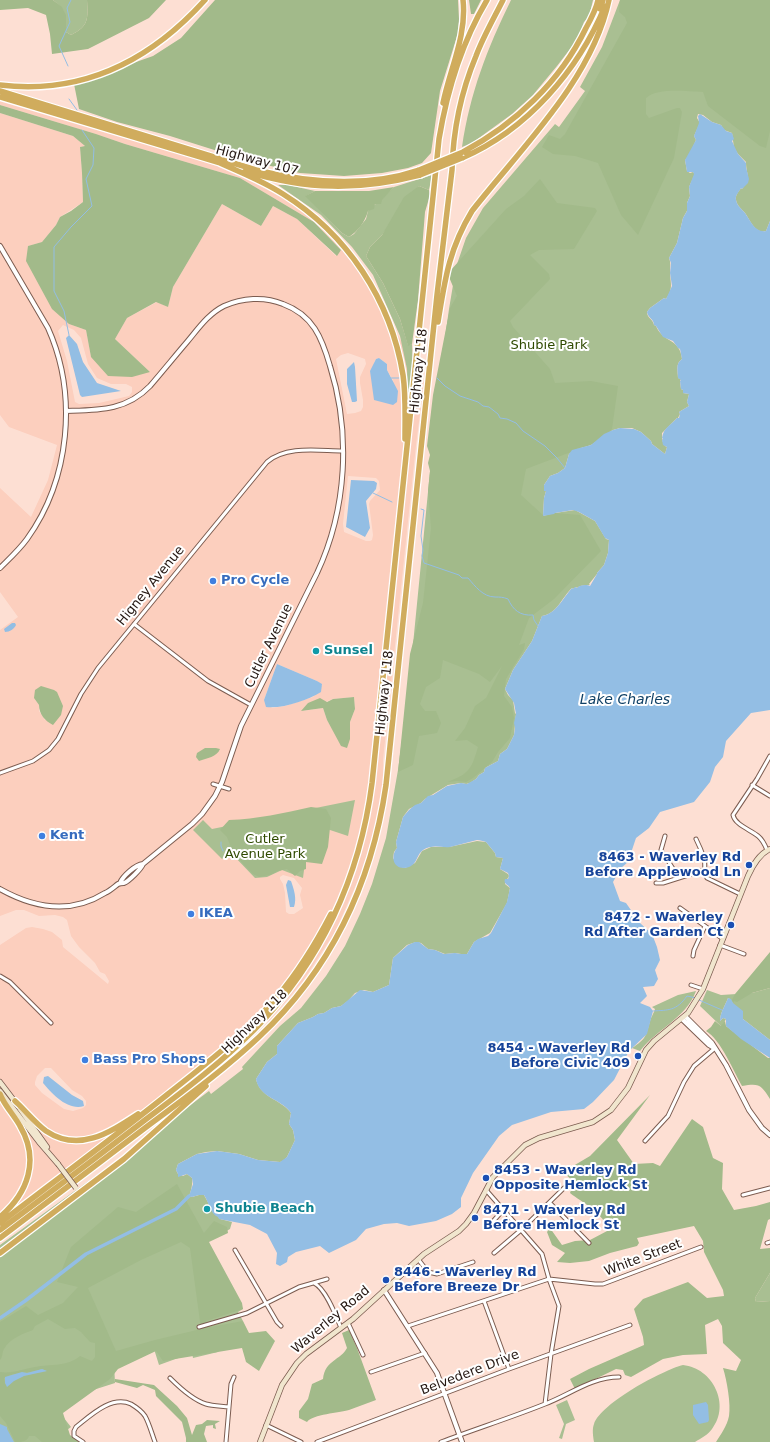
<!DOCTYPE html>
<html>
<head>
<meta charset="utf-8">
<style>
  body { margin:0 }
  canvas { display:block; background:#fddfd3 }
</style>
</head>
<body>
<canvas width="770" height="1442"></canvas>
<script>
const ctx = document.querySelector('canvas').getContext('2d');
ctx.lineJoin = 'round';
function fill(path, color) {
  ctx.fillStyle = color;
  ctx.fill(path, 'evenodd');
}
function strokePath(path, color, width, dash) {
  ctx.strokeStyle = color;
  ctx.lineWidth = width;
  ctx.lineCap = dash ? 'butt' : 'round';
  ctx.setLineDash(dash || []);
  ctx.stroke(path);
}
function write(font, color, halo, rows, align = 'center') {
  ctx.font = font + ' "DejaVu Sans",sans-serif';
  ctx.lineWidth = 4;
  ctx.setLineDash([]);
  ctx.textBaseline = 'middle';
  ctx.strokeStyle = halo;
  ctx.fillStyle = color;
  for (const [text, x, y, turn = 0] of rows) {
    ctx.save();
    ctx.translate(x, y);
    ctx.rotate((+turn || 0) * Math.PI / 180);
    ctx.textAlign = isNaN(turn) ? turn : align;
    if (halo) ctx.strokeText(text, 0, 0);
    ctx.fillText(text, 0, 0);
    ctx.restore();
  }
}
const built = new Path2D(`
  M0 95 265 182 335 234 376 296 424 382 416 445 383 760V783L377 819 368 851 359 878 335 932 303 981 270 1020 0 1233V945L26 928 32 927 43 929 52 932 62 940 63 947 108 984 109 981 105 974 100 972 95 963 79 947 71 936 67 920 63 917 55 915 39 916 24 910H16L0 916V630L18 617 0 592V488L31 517 48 480 57 445 9 427 0 415V113L73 136 85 146 80 147 82 173 83 202 60 217 56 225 42 242 28 246 69 324 86 330 91 357 150 372 115 339 127 318 157 302 168 307 173 287 222 204 261 226 273 206 297 219 336 256 341 250 314 222 240 178 125 144 96 134 0 105ZM63 325 74 330 81 338 88 364 97 378 111 384H126L132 387V392L129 396 99 403 79 404 75 402 67 361 58 331ZM348 353 365 359 366 364 360 377V383L363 400V407L361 411 355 413 347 414 336 359 341 355ZM379 358 387 364V370L394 382 374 363 376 359ZM348 476 376 478 379 481 380 490 370 501 369 504 373 535 372 540 370 541H366L344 532 343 524ZM277 664 317 681 322 685 313 697 285 706 272 708 264 700ZM354 697 355 709 350 722V739L334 732 327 720 323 708 302 711 333 699ZM34 698 61 715 45 720 39 711V705ZM283 875 294 878 302 888 300 895 303 908 294 914H289L286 912 285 893 283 884 280 879V877ZM45 1068H51L72 1090 82 1096 86 1101V1105L83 1108 73 1111 64 1109 42 1093 35 1085V1082L37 1076Z`);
const green = new Path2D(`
  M53 0H87C88 19 89 26 71 35L66 32C66 16 67 11 53 0Z
  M511 0H593L589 17 584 22 577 40 557 66 533 95 512 114 472 143 462 147C470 93 487 49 511 0Z
  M620 0H770V221L766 231C755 234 750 220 745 213 742 209 737 206 736 200 735 195 739 191 741 188L742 189C752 176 746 176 746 162L738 154 734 148 732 133 724 130 721 125 712 122 703 115 698 114 697 118 700 123 694 136 696 140 688 158 685 160 687 171 690 173 693 172 695 174 689 187 690 196 687 203 688 209 683 218 677 243 669 258C671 263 670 266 670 271 670 283 674 288 666 299L664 298 650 308 647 312C647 318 653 319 654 325L656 326C663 343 680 338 682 359 675 364 678 371 678 378L681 379 680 381 681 389 683 390V393L689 394 687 402 689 406 679 412 680 414 678 418 679 419 677 418 662 433V439H663L662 440 665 446 667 447 665 454 652 444 651 441 641 432 632 428H620L613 430 591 445 583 447 569 454 565 468 558 473 550 476 544 485V491H546L544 498 543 516 555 513 575 510 595 521 606 539 609 540 608 553 604 565 597 573V574L589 584 590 585C587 585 580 585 577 588L576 587 573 589 572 588C562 597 557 614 542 616L532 641 513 670 505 689 508 695 513 700 515 713 516 714 514 735 507 749 500 754 498 761 485 768 484 772 479 775 476 779 470 783 466 784 461 783 448 785 425 799 421 803 409 809 403 817 396 842 397 848 394 852 393 858 398 866 405 868 415 863 422 851 431 847H449L477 841 486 842 495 853 496 857 503 858 500 869 508 874 509 876 508 878 505 881V884L510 888 507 903 490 933 474 942 467 954H461L455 953 445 954 435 950 428 949 421 943 416 942 407 945 393 958 389 985 373 992 364 990 355 993 348 1001 341 1006 332 1008 324 1013 318 1014 313 1017 298 1023 277 1046V1054L267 1062 256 1079C260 1098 281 1099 291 1113L289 1124 293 1130 295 1140 287 1157 283 1161 280 1162 258 1160 239 1154 217 1151 206 1152 197 1154 178 1164 176 1170 178 1174 183 1176 187 1174 192 1178C193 1183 191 1192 189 1196L192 1197 199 1195H204L210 1206 220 1219 232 1222 230 1229 207 1242 243 1309 238 1312 243 1321 218 1352 193 1358 192 1353 159 1365 154 1349 114 1363 115 1383 87 1392 60 1413 71 1427 63 1433 71 1442H0V1245L119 1159 169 1122H170L176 1116 209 1091 211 1094 243 1069 242 1067 280 1026 301 1008 326 976 345 946 360 914 372 884 386 838 398 770 409 685 439 380 449 309 456 267 466 238 483 208 555 124 559 127 585 91 580 87 602 47Z
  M432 175 429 190 419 186 382 235 370 247 366 256 383 283 400 319 408 345 412 344 413 367 408 403 407 369 400 336 373 275 352 247 321 215 278 185H288L315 191 306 196 342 233 349 237 354 234 366 219 368 211 394 187Z
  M355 800 348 836 321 827 308 838 303 878 282 870 267 877 255 878 233 855H226L222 859 193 830 203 820 212 829Z
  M770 988V1040L743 1019 730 999 728 998C725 1006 720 1013 720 1021L723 1018 726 1019 722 1027 700 1006 707 990 721 995 752 993Z
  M696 991C686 1018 657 1029 640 1051L632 1048C646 1039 646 1036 650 1021 651 1017 654 1013 655 1009L652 1007 678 995Z
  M770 1273V1301L756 1302 755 1298Z
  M683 1365C713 1368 731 1405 712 1429 708 1435 701 1438 695 1442H594C593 1436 592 1429 594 1424 601 1403 663 1370 683 1365Z
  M567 1400 575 1420 566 1424 562 1439 559 1438 564 1424 556 1405Z`);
const forest = new Path2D(`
  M0 0H53L62 7 66 15V32L71 35C89 26 88 19 87 0H166L149 18 88 49 52 54 50 34 46 15 28 8 0 10Z
  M215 0H458L459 19 458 33 440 91 431 153 422 163 408 168 382 173 344 176 300 173 246 160 170 136 117 122 79 109 74 84 153 56 181 38Z
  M469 0H481L474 14H471Z
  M620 0H770V131L766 148 760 146 708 106 703 92C687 92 659 87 646 98V114L649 118 677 108H680L682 112 674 158 638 235 621 215 598 163 575 156 553 154 542 147 549 135 560 139 565 134 627 23 625 17 619 12Z
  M0 105 96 134 125 144 240 178 314 222 341 250 337 256 297 219 273 206 261 226 222 204 173 287 168 307 156 302 127 318 115 339 150 372 132 377 108 376 91 357 86 330 69 324 52 309 26 261 28 246 42 242 56 225 60 217 71 211 83 202 82 173 80 147 85 146 73 136 0 113Z
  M540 179 557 203 595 208 597 211 574 249 539 250 530 255 549 274 550 279 510 321 513 327 550 369 555 383 591 381 618 386 612 429C607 436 597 441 590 445 583 448 577 447 571 452L526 469 521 495 544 516 555 513 580 515 601 551 554 599 529 618 519 645 525 643 524 649 506 679 504 696 512 707 514 718 510 738 498 752 492 762 473 778 466 782 457 781 448 782C453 779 461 777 465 773 473 767 475 756 478 747L467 740 455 741 465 728 475 706 486 698 502 666 490 682 479 674 443 660 440 678 426 687 420 704 425 711H436L441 723 437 733 419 736 413 765 398 772 410 654 423 603 431 528 428 491 430 471 428 463 430 455 427 446 433 395 450 308 457 296 449 277 450 271 506 209 524 196Z
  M419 186 429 190 430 195 425 212 418 300 412 344 408 346 400 319 383 283 366 256 370 247 382 235 404 197Z
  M394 187 382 200 381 204H375L374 209 368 211C365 222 358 231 349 237L342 233 305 196 315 191H369Z
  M41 686 54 690 57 692 63 706 61 715 53 725C45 721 39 714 39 705L34 698 35 690Z
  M354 697 355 709 350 722V739L347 748 341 746 327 720 323 708 301 711 308 703 320 698 327 702 333 699Z
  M205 748H216L220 749C217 757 207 758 199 761L196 757 197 753Z
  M311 807 326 809 331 818 328 847 322 864 306 862V869L300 871 295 876 287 869 278 871 270 875 259 877 253 874 244 865 233 852 227 837 220 830 229 820C257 819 284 813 311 807Z
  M770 952V988L752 993 737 1002 734 1001 733 1003 732 1000 735 994Z
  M715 1021 721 1026 725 1021 726 1026 768 1058H770V1099C761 1085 760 1083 742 1086 733 1070 721 1040 706 1031L711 1027Z
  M650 1095 617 1140 634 1164 653 1163 660 1166 692 1119 703 1127 713 1158 723 1163 722 1189 734 1210 756 1206 770 1202V1219L768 1220 760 1249 770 1248V1273L755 1298 756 1302 770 1301V1442H716C721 1434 727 1426 729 1416 731 1404 727 1381 723 1368L736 1371 741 1360 723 1343 722 1326 718 1319 705 1325 707 1354 683 1355 663 1359 631 1377 625 1375 623 1370 616 1369 575 1389 570 1379 589 1369 644 1345 643 1337 634 1309 643 1299 688 1282 707 1298 724 1296 723 1290 704 1252 703 1241 694 1226 637 1238 639 1243 637 1246 610 1253 589 1261 570 1263 557 1262 565 1253 552 1245 547 1232 550 1228 562 1245 575 1241 590 1240 609 1230C603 1213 583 1203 570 1193L574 1182 563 1172 590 1156Z
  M177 1184 204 1233 214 1221 227 1227 228 1233 209 1242 242 1303 243 1309 206 1321 210 1327 243 1321 249 1333 266 1331 275 1341 259 1371 246 1362 242 1348 163 1361 156 1351 118 1369 110 1379 63 1413 70 1435 79 1442H42L35 1436H29C27 1442 21 1442 15 1442L6 1423 0 1416V1372C12 1374 23 1369 35 1367 51 1364 67 1367 80 1356L92 1361 95 1357V1343L90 1342 81 1332 75 1328 65 1329 48 1319 35 1326 33 1330C23 1334 10 1338 4 1349 2 1352 3 1357 0 1360V1322L26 1306 38 1315 63 1303 78 1287 57 1282 71 1247 118 1207 136 1212ZM181 1242 190 1248 201 1329 155 1340 116 1351 88 1288 141 1260ZM42 1369 47 1371C43 1373 39 1372 34 1373 26 1375 15 1378 9 1385L5 1384 4 1378C16 1371 29 1374 42 1369Z
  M349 1330 357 1348 376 1400C367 1403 358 1407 349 1410 339 1413 313 1414 307 1422L299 1418V1411L308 1399 312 1384 323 1379C325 1360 341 1360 347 1348L342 1333Z
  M115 1379 154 1385 177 1406 187 1418 192 1435 196 1425 202 1424 207 1420 220 1421 215 1424 216 1429 213 1428V1425L206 1426 204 1434 207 1442H186V1438L182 1422 156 1396 155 1390 143 1385 137 1388 115 1382Z`);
const water = new Path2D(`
  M700 114 712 122 721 125 726 131 732 133 734 139 732 141 738 154 746 163V167L749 179 748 183 742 189 741 188C739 192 735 195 736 200 737 206 742 209 745 213 750 220 755 233 766 231L770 221V710L751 713 726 741 723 757 715 767 710 782 694 802 660 812 649 828 636 838 628 862 621 868 613 882 620 901 626 903 640 923 652 934 657 947 660 960 655 970 658 979 654 986 643 987 647 996 640 1003 650 1007 653 1011 647 1034 629 1051 614 1080 593 1102 584 1109 551 1112 512 1125 499 1136 473 1173 461 1198V1207L452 1214 436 1221 409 1226 397 1223 384 1224 366 1229 356 1240 329 1253 320 1246 296 1252 288 1257 287 1262 280 1266 276 1264 277 1253 267 1234 250 1225 219 1219 218 1217C210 1214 209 1202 204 1195H199L192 1197 189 1196 193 1184 192 1178 187 1174 178 1177V1174L176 1170 178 1164 197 1154 217 1151 239 1154 258 1160 280 1162 287 1157 295 1140 293 1130 289 1124 291 1113C282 1099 259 1098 256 1079L267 1062 277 1054V1046L298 1023 313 1017 318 1014 324 1013 332 1008 341 1006 360 990 373 992 389 985 393 958 408 945 415 942H419L428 949 435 950 444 954 455 953 461 954H467L474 942 478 939 488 936 491 933 507 902 510 888C508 884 503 884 505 879H508L509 876 508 873 500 869 503 858 496 857 495 853 486 842C483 841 480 840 477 840 468 842 459 845 450 847 441 848 432 844 423 850 415 856 418 867 404 868 392 868 391 855 397 848L396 842 403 817 409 810 415 805 421 803 428 796 433 795 447 786 461 783 467 784 476 779 479 775 484 772 485 768 498 761 500 754 507 749 514 735 515 728 514 723 516 714 514 703 505 689 513 670 532 641 542 616C556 614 563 598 572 588L573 589 575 587 577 588C579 585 587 584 590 586L597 574V573L604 565 608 553 609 540 605 538 595 521 579 512 573 510 555 513 554 514 543 516 544 498 546 491H544V485L550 476 558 473 565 468 569 454 572 450 591 445 604 434 613 430 620 428 634 429 641 432 651 441 652 444 665 454 667 447 663 445 662 440 663 439 662 438C664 427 670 426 677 418H679L680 414 679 412 689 406 687 402 689 394 683 393V390L681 389 680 381 681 380 678 378C678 371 675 364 682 359L680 349 678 348 673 341 663 337 656 326 654 325C654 319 648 318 647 312L650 308 664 298 666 299 672 286 670 273 671 263 669 258 677 243 683 218 687 211V203L690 196 689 187 694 174 693 172H687L685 160 696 140 694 136 699 123 698 116Z
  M69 335 77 344 83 362 97 383 121 391 82 397 80 395 66 338Z
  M379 358 387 364V370L398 391 397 402 393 405 374 400 370 371 376 359Z
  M354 362 355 367 357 401 355 402H352L347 384V369Z
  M351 480 374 481 377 483 376 489 366 501 370 528 365 537 346 527Z
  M12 623H15L16 625C14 629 10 632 5 632L4 629Z
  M277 664 317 681 322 684 321 692C308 700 283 709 266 707L264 700Z
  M288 880 291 881C294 890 297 898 294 907H290L286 885Z
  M728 998 731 999 733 1003 743 1011V1019L770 1040V1058L741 1039 726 1026V1019L723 1018 720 1021C720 1013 725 1006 728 998Z
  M48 1076 72 1095 83 1101 84 1106C68 1111 52 1094 43 1083L44 1077Z
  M42 1369 47 1371 24 1376 14 1381 7 1387 5 1383V1377L22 1372 27 1373Z
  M706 1402 708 1405 709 1420 708 1422 699 1424 693 1415V1405Z
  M0 1424 7 1427V1429L14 1442H0Z`);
const stream = new Path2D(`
  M68 66 59 46 70 22 67 8 71 0
  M69 99 77 110
  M69 335 64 311 54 291V247L71 227 92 206 86 179 93 165 94 148 82 130
  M391 378H399
  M437 378 445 386 460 396 478 402 483 406 489 407 498 414 500 418 507 419 516 423 523 431 545 446 557 458 565 468
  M373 493 392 502
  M421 509 424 510 421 536 423 550 422 556 424 563 459 575 462 578H468C475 586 483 597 495 597 500 597 503 597 508 599 513 610 520 616 533 615L534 620 538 626
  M221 842V846L223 851
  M699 1000 722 1010
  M653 1011C669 1010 676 1011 687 996L696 998`);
const canal = new Path2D(`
  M0 1318 25 1301 86 1254 176 1209 189 1196`);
const minor = new Path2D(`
  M134 624 208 681 251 705
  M0 773 33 761 49 750 58 739 81 694 98 668 267 462C287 445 319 451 343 451
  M213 784 229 789
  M752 785 770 796
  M665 836 661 850 679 878
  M696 839C699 845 702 852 704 858 706 865 703 872 707 878L740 894
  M767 850C765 845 763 840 758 836 751 830 735 825 733 815L757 779 770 756
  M656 883H663L704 870
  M680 908 723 939
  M720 945 744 954
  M693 956 694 950 705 926
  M0 976 10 982 51 1023
  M691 985 703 989
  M645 1141 668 1116 684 1082 694 1066 714 1049
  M486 1190 542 1254 549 1279 559 1306 551 1354 545 1404
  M743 1195 770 1188
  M550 1203 589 1243
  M488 1227 504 1209
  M767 1243 770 1242
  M235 1250 277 1322 281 1326
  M494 1253 521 1230 564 1188
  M418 1259 428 1272 437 1274 473 1262
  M314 1283C326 1289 336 1316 341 1328
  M484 1301 509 1369
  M348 1323 363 1355
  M408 1326 549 1279 595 1284H603L701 1247
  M199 1327 247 1313 299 1287 327 1279
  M371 1372 425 1353
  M170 1378C179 1387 193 1400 206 1404 213 1406 222 1406 229 1407
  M266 1425 301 1442
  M83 1442 74 1436V1431L76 1427C90 1416 111 1395 131 1404 136 1407 141 1410 145 1416 149 1423 152 1434 155 1442
  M226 1442 231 1384 234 1377
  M317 1442 509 1369 630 1325
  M441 1442C475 1429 510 1418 545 1404 569 1395 592 1377 619 1377`);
const tertiary = new Path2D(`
  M0 246 48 328C78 395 70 479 27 539 19 550 9 559 0 568
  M66 411C98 410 126 411 150 386 163 371 175 356 187 342 198 329 208 314 224 306 242 298 264 296 283 304 313 315 322 338 330 366 351 433 347 509 317 573L241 726 222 782 215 796 202 814 192 824 143 864C135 865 123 876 120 883
  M0 889C34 908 70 915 105 893 110 891 114 887 118 884 120 883 122 883 124 883 129 881 141 869 143 864
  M685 1016 712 1043 726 1065 749 1110 762 1128 770 1135
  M682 1019 709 1045 714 1048
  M384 1290 437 1373 462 1442`);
const secondary = new Path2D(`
  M0 1082 16 1103
  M0 1091 39 1142 58 1164
  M20 1109 47 1147
  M260 1442 282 1385 297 1363 306 1354 353 1319 424 1254 459 1231 466 1224 474 1213 493 1177 525 1145 539 1138 593 1122 611 1110 628 1088 646 1050 654 1041 688 1013 703 989 748 876C753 865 759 854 770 849`);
const motorway = new Path2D(`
  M600 9 603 0
  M0 85C83 95 150 61 205 0
  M0 91 256 170C309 183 366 188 419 170
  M0 97 224 164
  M443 103C450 69 467 35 463 0
  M463 152C515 124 560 82 586 28 591 19 596 10 598 0
  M462 158C527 130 578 71 605 6
  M220 163C242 173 263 181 283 194 347 234 391 300 403 375 406 396 405 417 405 439
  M245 171C307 190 358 191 420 175
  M438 322C445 279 449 249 472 211 521 148 592 80 609 0
  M0 1094C4 1105 14 1115 20 1126 40 1160 28 1193 0 1217
  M15 1101C25 1110 35 1123 46 1131 79 1153 109 1133 138 1114
  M0 1223C56 1180 113 1138 168 1094 206 1064 245 1034 277 997 298 972 316 943 331 914
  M0 1230C48 1194 97 1157 145 1120 182 1092 221 1063 254 1030 321 962 360 877 372 783L439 139C447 91 462 42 487 0
  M0 1238C47 1202 94 1167 141 1131 181 1101 223 1071 259 1037 331 969 372 882 386 785L437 295 452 170C453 131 461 92 476 56 483 37 494 18 503 0
  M0 1253 124 1159 206 1086`);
const secondaryBridge = new Path2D(`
  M58 1164 76 1188`);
const motorwayBridge = new Path2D(`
  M419 170 463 152
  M420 175 462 158`);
const markers = [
  [213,581,4,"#3f7fe0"],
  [316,651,4,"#0f9aa8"],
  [42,836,4,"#3f7fe0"],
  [749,865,4,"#1a4fb4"],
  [191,914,4,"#3f7fe0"],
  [731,925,4,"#1a4fb4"],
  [638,1056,4,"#1a4fb4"],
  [85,1060,4,"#3f7fe0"],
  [486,1178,4,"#1a4fb4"],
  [207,1209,4,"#0f9aa8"],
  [475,1218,4,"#1a4fb4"],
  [386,1280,4,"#1a4fb4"]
];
const streetNames = [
  ["Highway 107",257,161,15],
  ["Highway 118",419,371,-84],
  ["Higney Avenue",151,586,-51],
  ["Cutler Avenue",269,646,-64],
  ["Highway 118",385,693,-84],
  ["Highway 118",255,1022,-44],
  ["White Street",643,1258,-21],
  ["Waverley Road",331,1320,-40],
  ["Belvedere Drive",470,1373,-21]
];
const parkNames = [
  ["Shubie Park",549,346],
  ["Cutler",265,840],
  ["Avenue Park",265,855]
];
const shopNames = [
  ["Pro Cycle",221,581],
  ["Kent",50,836],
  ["IKEA",199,914],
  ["Bass Pro Shops",93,1060]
];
const cultureNames = [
  ["Sunsel",324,651],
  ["Shubie Beach",215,1209]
];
const transitNames = [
  ["8463 - Waverley Rd",741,858],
  ["Before Applewood Ln",741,873],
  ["8472 - Waverley",723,918],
  ["Rd After Garden Ct",723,933],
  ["8454 - Waverley Rd",630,1049],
  ["Before Civic 409",630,1064],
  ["8453 - Waverley Rd",494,1171,"left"],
  ["Opposite Hemlock St",494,1186,"left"],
  ["8471 - Waverley Rd",483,1211,"left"],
  ["Before Hemlock St",483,1226,"left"],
  ["8446 - Waverley Rd",394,1273,"left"],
  ["Before Breeze Dr",394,1288,"left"]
];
const waterNames = [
  ["Lake Charles",625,700]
];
fill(built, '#fccfbe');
fill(green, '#a9bf92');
fill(forest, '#a2ba8a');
fill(water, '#93bee4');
strokePath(stream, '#93bee4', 1);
strokePath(canal, '#93bee4', 3.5);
strokePath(minor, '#7c5c50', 5);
strokePath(tertiary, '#7c5c50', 6);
strokePath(secondary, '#7c5c50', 6);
strokePath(motorway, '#fff', 8);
strokePath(minor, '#fff', 3);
strokePath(tertiary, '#fff', 4);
strokePath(secondary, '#f1e6ce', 4.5);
strokePath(motorway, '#d0ac5d', 5.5);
strokePath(secondaryBridge, '#7c5c50', 6, []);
strokePath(motorwayBridge, '#fff', 8, []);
strokePath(secondaryBridge, '#f1e6ce', 4.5);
strokePath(motorwayBridge, '#d0ac5d', 5.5);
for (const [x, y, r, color] of markers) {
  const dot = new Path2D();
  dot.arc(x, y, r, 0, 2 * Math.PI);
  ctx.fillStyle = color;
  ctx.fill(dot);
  strokePath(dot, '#fff', 1.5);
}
write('13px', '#241712', '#fff', streetNames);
write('13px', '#2f4a00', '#fff', parkNames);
write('bold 13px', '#366cbe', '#fff', shopNames, 'left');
write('bold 13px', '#0d838f', '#fff', cultureNames, 'left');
write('bold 13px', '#164399', '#fff', transitNames, 'right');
write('italic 14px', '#104166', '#fff', waterNames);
</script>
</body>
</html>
